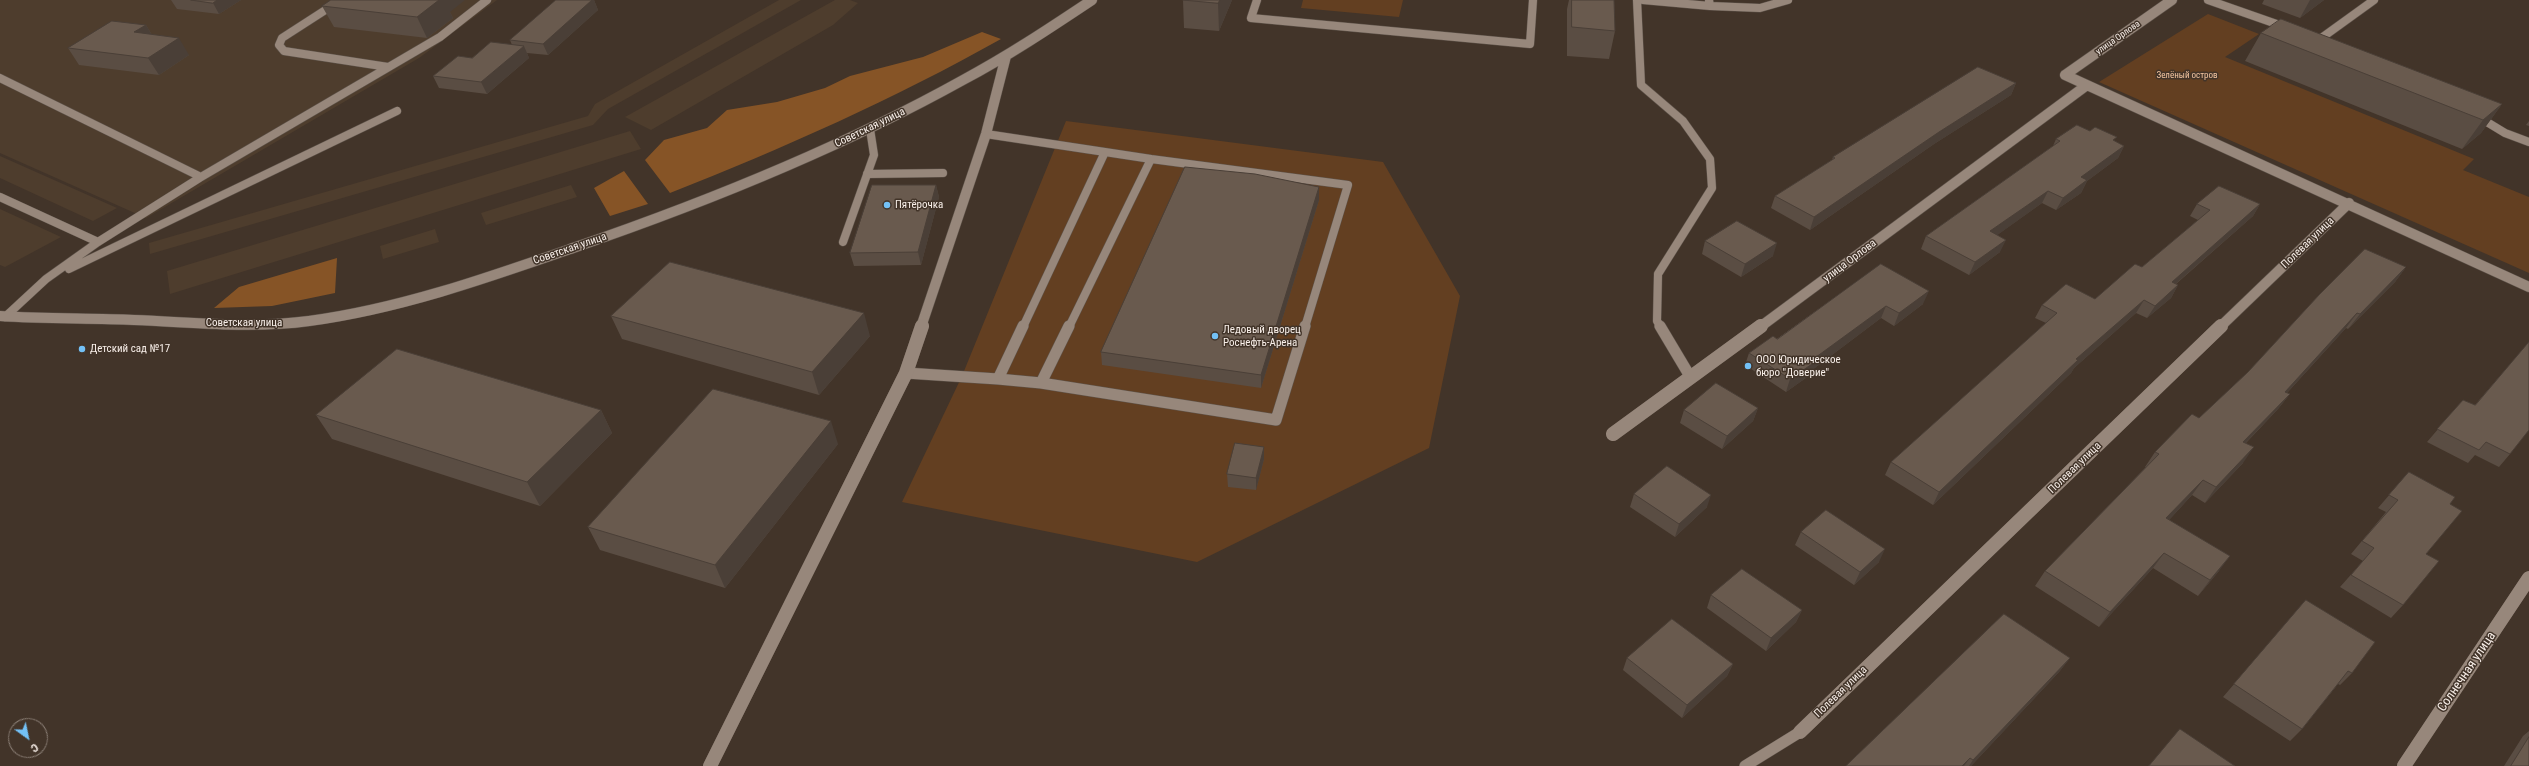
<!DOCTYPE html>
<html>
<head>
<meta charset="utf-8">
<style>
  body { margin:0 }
  #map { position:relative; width:2529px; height:766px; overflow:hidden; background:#423429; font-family:"Roboto Condensed",sans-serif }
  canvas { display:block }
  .north { position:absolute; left:8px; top:718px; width:40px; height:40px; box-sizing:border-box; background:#423429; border:1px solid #8b7f76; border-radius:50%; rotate:147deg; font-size:11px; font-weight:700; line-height:16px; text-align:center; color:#f8efe9 }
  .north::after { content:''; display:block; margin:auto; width:14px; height:18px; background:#73c1f6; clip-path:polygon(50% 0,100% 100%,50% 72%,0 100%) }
</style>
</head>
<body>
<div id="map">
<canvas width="2529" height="766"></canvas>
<div class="north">С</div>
</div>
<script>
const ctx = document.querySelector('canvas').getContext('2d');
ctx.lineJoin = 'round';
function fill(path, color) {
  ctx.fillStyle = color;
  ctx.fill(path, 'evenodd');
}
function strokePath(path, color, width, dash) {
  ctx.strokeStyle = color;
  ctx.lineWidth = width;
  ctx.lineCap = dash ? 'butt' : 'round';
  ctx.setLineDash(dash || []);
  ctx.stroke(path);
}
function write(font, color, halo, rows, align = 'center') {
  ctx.font = font + ' "Roboto Condensed",sans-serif';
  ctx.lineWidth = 3;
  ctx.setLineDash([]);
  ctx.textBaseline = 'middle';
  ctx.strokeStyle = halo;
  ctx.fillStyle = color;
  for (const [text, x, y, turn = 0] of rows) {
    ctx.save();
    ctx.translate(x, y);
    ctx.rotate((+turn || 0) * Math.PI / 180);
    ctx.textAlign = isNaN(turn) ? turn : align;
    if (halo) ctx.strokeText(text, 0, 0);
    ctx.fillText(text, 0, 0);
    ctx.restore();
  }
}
const built = new Path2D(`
  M0 0H497L419 58 146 218 0 153Z
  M779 0H801L608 109 593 125 150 254 149 243 588 116 595 104Z
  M835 0H850L858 3 833 25 651 130 625 117Z
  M630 131 641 149 170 294 167 271Z
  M0 156 117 208 93 221 0 178Z
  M571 185 577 197 486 225 481 213Z
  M0 209 61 237 5 267 0 265Z
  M435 229 439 242 383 259 380 246Z`);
const green = new Path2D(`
  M1303 0H1403L1399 17 1301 8Z
  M2208 14 2259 34 2225 57 2474 159 2463 170 2529 197V273L2099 82Z
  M1066 121 1383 162 1460 296 1429 448 1197 562 902 502 962 376Z`);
const forest = new Path2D(`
  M982 32 1001 39C894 99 784 148 670 193L645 160 664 140 707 128 727 110 777 102 825 88 850 76 923 57Z
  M624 171 648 204 610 216 594 188Z
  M337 258 335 293 272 306 214 308 239 287Z`);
const laneFar1 = new Path2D(`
  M341 0 282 38 279 45 284 51 388 67
  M1257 0 1251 18 1530 44 1533 0
  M1637 0 1641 85 1683 121 1710 159 1712 188 1658 274 1657 321 1661 327
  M1643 0 1710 6 1709 0
  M2208 0 2288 28
  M1710 6 1760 8 1788 0
  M2320 39 2374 0
  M0 78 201 177
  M2477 116 2505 133 2529 142
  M986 134 1105 152 1023 327
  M1105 152 1151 159
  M867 174 943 173
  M0 197 98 242
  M843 242 874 155 870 129
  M69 269 397 111
  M5 317 46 279 98 242 201 177 440 37 487 0
  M1069 327 1151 159 1348 185 1305 327`);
const lane = new Path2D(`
  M1660 326 1691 378
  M906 373 998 379 1023 326
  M998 379 1041 383
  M1041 383 1276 420 1305 326
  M1041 383 1069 326
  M1745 766 1800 732`);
const streetFar1 = new Path2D(`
  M2065 75 2529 287
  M2065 75 2172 0
  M0 316C45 319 89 318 134 320 193 322 250 329 309 321 399 309 487 278 573 248 707 202 839 149 963 80 1008 56 1050 28 1092 0
  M921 327 986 134 1006 56
  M1760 327 2087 85
  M2220 327 2349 203`);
const street = new Path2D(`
  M1613 434 1761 326
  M1800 732 2221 326
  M710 766 906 373 922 326
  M2404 766 2529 578`);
const wall = new Path2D(`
  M171 0H241L219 14 177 9Z
  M556 0H594L598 10 548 55 527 53 529 58 487 94 439 88 433 76 472 58 512 45 510 40Z
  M1183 0H1232L1219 31 1184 28Z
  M1569 0H1614L1615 31 1609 59 1567 56V9Z
  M2264 0H2324L2300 18 2262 4Z
  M322 6 450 12 453 18 427 38 334 27Z
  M146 25 152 35 189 55 159 75 79 65 68 48Z
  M2261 33 2502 104 2481 133 2462 149 2245 61Z
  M2016 83 2011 95 1934 144 1810 230 1771 208 1775 196 1832 160 1833 157Z
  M2529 121V126L2526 125Z
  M2090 131 2124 146 2118 158 2087 181 2081 193 2056 210 2042 203 1997 235 2000 252 1969 275 1921 249 1926 236 2053 146 2056 139Z
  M936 185 939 197 921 265 854 266 850 253Z
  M1319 200 1261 388 1102 365 1101 352Z
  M2197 204H2260L2253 216 2176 284 2178 285 2171 298 2147 318 2136 313 2074 368 2071 373 1933 505 1885 475 1891 462 2046 323 2035 318 2042 305 2095 299 2142 267 2198 220 2190 216Z
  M1705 241 1773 256 1741 277 1702 254Z
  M1881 264 1923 304 1894 326 1881 318 1812 370 1810 375 1786 392 1745 365 1749 353 1777 339Z
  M2406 267 2395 282 2348 329 2346 328 2287 393 2290 394 2278 409 2246 443 2243 463 2205 503 2192 495 2169 520 2219 571 2198 596 2153 568 2099 627 2035 586 2045 571 2146 467H2145L2155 452 2199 418Z
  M611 316 870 336 819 395 622 339Z
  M2463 400 2510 454 2499 467 2475 455 2468 463 2427 442Z
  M1758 408 1753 421 1722 449 1680 423 1684 410Z
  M601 410 612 433 540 506 332 439 316 415Z
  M838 444 725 588 600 550 588 527Z
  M1264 459 1256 490 1228 487 1227 474Z
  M2409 472 2450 504 2403 605 2391 618 2340 587 2363 561 2351 554 2386 512 2378 508Z
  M1634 494 1707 507 1675 537 1630 507Z
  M1801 532 1879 562 1854 585 1795 545Z
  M1711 595 1802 610 1796 622 1766 651 1707 608Z
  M2306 600 2352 673 2340 685 2338 684 2302 729 2290 741 2223 697Z
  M1627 658 1733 664 1727 676 1682 718 1623 670Z
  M2070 658 2059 672 1971 766H1846Z
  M2529 731V766H2504L2523 736Z`);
const shadedWall = new Path2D(`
  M217 0H241L219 14 213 3Z
  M435 0H465L450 12 453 18 427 38 417 17Z
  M592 0H594L598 10 548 55 543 44Z
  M1220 0H1232L1219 31 1218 3Z
  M2310 0H2324L2300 18Z
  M146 25 156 42 134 32Z
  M179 38 189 55 159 75 148 58Z
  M524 46 529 58 487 94 481 82Z
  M2016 83 2011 95 1934 144 1810 230 1814 217 1939 132Z
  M2502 104 2481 133 2462 149 2483 120Z
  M2124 146 2118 158 2087 181 2081 193 2056 210 2063 198 2081 177Z
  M936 185 939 197 921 265 918 252Z
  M1319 187V200L1261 388V375Z
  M2048 191 2042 203 1985 244 1990 231Z
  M2260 204 2253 216 2164 294 2172 282Z
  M2006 240 2000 252 1969 275 1975 262Z
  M1777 243 1773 256 1741 277 1745 264Z
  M2406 267 2395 282 2348 329 2360 314Z
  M2178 285 2171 298 2147 318 2155 306Z
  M1929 291 1923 304 1894 326 1899 313Z
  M2144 300 2136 313 2074 368 2071 373 1933 505 1939 492 2076 359Z
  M1886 306 1881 318 1812 370 1810 375 1786 392 1790 379 1812 360Z
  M864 313 870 336 819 395 812 372Z
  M2357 313 2346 328 2274 407 2285 392Z
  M2290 394 2278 409 2232 457 2243 442Z
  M1758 408 1753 421 1722 449 1727 436Z
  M601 410 612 433 540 506 527 482Z
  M831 421 838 444 725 588 715 565Z
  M1264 447V459L1256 490V478Z
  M2254 447 2243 463 2205 503 2216 487Z
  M2203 480 2192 495 2156 534 2166 518Z
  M1711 495 1707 507 1675 537 1679 524Z
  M1885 549 1879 562 1854 585 1860 572Z
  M2164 553 2153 568 2099 627 2110 612Z
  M2230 556 2219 571 2198 596 2210 580Z
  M1802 610 1796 622 1766 651 1771 638Z
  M2070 658 2059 672 1971 766H1969L1973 760Z
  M1733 664 1727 676 1682 718 1687 705Z
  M1970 758 1964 766H1962Z`);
const building = new Path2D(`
  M191 0H217L213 3Z
  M331 0H439L417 17 322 6Z
  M556 0H592L543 44 510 40Z
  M1183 0H1220L1218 3Z
  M1572 0H1614L1615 31 1572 27Z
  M2281 19 2502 104 2483 120 2261 33Z
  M112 21 146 25 134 32 179 38 148 58 68 48Z
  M491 42 524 46 481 82 433 76 458 56 472 58Z
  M1978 67 2016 83 1939 132 1814 217 1775 196 1835 158 1833 157Z
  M2077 125 2090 131 2095 127 2117 137 2113 140 2124 146 2081 177 2087 180 2063 198 2048 191 1990 231 2006 240 1975 262 1926 236 2060 141 2056 139Z
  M1185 167 1255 174 1319 187 1261 375 1101 352Z
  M872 185H936L918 252 850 253Z
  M2219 186 2260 204 2172 282 2178 285 2155 306 2144 300 2076 359 2078 360 1939 492 1891 462 2057 313 2042 305 2066 284 2095 299 2135 264 2142 267 2210 210 2197 204Z
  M1737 221 1777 243 1745 264 1705 241Z
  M2365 249 2406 267 2360 314 2357 313 2285 392 2290 394 2243 442 2254 447 2216 487 2203 480 2166 518 2230 556 2210 580 2164 553 2110 612 2045 571 2159 454 2155 452 2192 414 2199 418 2248 372 2319 295Z
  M670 262 864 313 812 372 611 316Z
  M1881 264 1929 291 1899 313 1886 306 1812 360 1815 362 1790 379 1749 353 1773 336 1777 339Z
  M2529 342V430L2510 454 2486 442 2479 450 2437 429 2463 400 2475 405Z
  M397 349 601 410 527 482 316 415Z
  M1716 383 1758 408 1727 436 1684 410Z
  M713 389 831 421 715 565 588 527Z
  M1235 443 1264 447 1256 478 1227 474Z
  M1667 466 1711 495 1679 524 1634 494Z
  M2409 472 2455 497 2450 504 2462 511 2426 554 2439 561 2403 605 2351 575 2374 548 2362 541 2398 500 2389 495Z
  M1826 510 1885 549 1860 572 1801 532Z
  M1742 569 1802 610 1771 638 1711 595Z
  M2306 600 2375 642 2352 673 2348 671 2302 729 2234 684Z
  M2004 614 2070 658 1973 760 1970 758 1962 766H1846Z
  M1672 619 1733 664 1687 705 1627 658Z
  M2180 729 2235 766H2149Z
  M2529 737V766H2511Z`);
const markers = [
  [887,205,4,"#73c1f6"],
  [1215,336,4,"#73c1f6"],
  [82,349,4,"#73c1f6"],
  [1748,366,4,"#73c1f6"]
];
const farStreetnames = [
  ["улица Орлова",2118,38,-35]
];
const farParknames = [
  ["Зелёный остров",2187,76]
];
const streetNames = [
  ["Советская улица",870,128,-26],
  ["Полевая улица",2308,243,-44],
  ["Советская улица",570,249,-19],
  ["улица Орлова",1850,261,-37],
  ["Советская улица",244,323],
  ["Полевая улица",2075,468,-44],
  ["Полевая улица",1841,692,-44]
];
const poiNames = [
  ["Пятёрочка",895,205],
  ["Ледовый дворец",1223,330],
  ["Роснефть-Арена",1223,343],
  ["Детский сад №17",90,349],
  ["ООО Юридическое",1756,360],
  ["бюро \"Доверие\"",1756,373]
];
const nearStreetnames = [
  ["Солнечная улица",2467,672,-56]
];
fill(built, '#4e3d2d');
fill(green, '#633f21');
fill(forest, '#865426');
strokePath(laneFar1, '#5e534a', 9);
strokePath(lane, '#5e534a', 12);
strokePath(streetFar1, '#5e534a', 11);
strokePath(street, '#5e534a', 14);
strokePath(laneFar1, '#97877b', 8);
strokePath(lane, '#97877b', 11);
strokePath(streetFar1, '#97877b', 10);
strokePath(street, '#97877b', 14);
fill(wall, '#5a4d43');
fill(shadedWall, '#4a3f37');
fill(building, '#695a4e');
strokePath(building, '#4a3f37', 1);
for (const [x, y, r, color] of markers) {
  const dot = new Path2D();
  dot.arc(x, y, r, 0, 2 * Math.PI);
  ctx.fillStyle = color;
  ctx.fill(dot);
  strokePath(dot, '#423429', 1.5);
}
write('9px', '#f8efe9', '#423429', farStreetnames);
write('9px', '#f6c7a2', '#423429', farParknames);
write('11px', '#f8efe9', '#423429', streetNames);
write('11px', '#f8efe9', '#423429', poiNames, 'left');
write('13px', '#f8efe9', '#423429', nearStreetnames);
</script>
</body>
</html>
